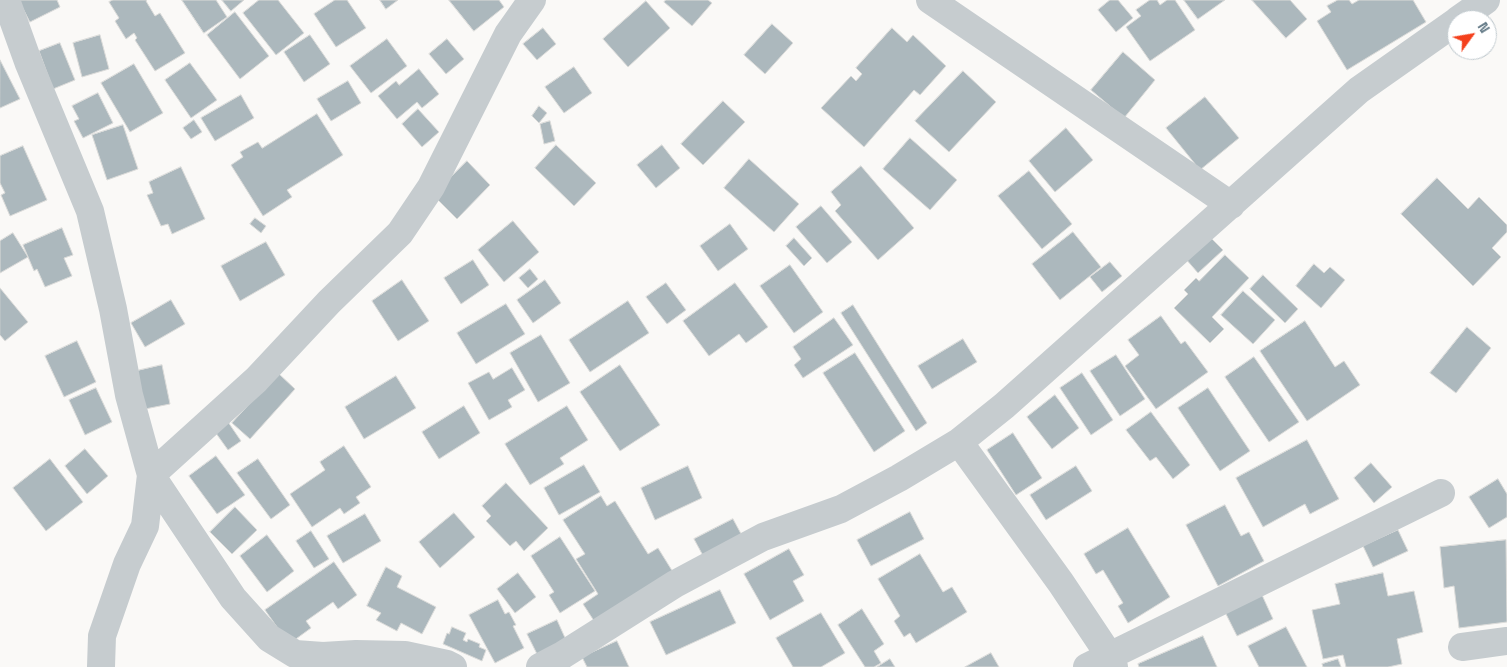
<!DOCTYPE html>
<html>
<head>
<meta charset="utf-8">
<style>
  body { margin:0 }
  #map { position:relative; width:1507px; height:667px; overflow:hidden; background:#faf9f7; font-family:"Space Grotesk",sans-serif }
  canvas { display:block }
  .north { position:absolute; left:1447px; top:10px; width:50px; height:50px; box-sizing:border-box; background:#fff; border:1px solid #c0c9ce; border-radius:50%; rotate:58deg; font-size:14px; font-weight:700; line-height:20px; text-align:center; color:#617885 }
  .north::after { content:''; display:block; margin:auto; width:18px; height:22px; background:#f4401c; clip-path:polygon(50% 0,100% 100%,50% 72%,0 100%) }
</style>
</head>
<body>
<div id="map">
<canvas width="1507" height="667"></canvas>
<div class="north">N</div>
</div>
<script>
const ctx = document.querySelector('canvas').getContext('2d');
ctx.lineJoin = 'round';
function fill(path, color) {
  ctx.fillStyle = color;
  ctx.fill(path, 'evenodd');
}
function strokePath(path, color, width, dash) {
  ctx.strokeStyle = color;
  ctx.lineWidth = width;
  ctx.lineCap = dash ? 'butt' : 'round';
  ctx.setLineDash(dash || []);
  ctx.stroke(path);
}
const building = new Path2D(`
  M19 0H57L60 7 30 22Z
  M113 0H147L146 1 155 16 160 13 185 53 155 71 135 40 137 38 134 33 126 39 115 21 119 18 109 2Z
  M182 0H216L227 17 204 33Z
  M222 0H244L231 11Z
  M259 0H278L304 33 276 55 243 13Z
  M335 0H347L366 28 336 47 314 14Z
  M380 0H398L386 9Z
  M449 0H499L504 7 474 31Z
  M666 0H708L712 3 692 26 664 2Z
  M1110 0H1118L1133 18 1116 32 1098 10Z
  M1150 0H1157L1160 5 1167 0H1175L1195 30 1150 61 1126 27 1141 16 1136 10Z
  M1184 0H1225L1198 19Z
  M1252 0H1290L1307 19 1286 38Z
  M1338 0H1349L1352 4 1359 0H1413L1426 22 1347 70 1317 21 1331 12 1327 6Z
  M646 1 670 28 628 67 603 39Z
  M235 12 269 56 240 79 207 35Z
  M772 24 793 43 765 74 744 55Z
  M543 28 556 44 537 60 523 44Z
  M892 28 907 42 913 35 946 66 920 95 914 90 864 147 821 108 851 76 856 81 862 74 856 68Z
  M100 35 109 69 82 77 73 43Z
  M310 35 330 64 304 82 284 52Z
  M387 39 407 66 371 93 350 66Z
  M447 39 464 59 446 74 429 54Z
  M60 43 75 80 53 89 39 51Z
  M1123 52 1155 80 1124 118 1091 90Z
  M0 60 20 99 0 108Z
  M190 63 217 100 191 118 165 80Z
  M134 64 163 113 130 132 101 83Z
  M574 67 592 93 564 113 545 87Z
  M419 69 439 94 422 108 417 102 397 119 378 96 396 81 399 85Z
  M963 71 996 102 949 152 915 121Z
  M348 81 361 103 331 121 317 99Z
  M98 93 113 123 83 138 74 121 79 119 72 106Z
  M241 95 254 118 215 141 201 118Z
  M1205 97 1239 138 1200 170 1166 128Z
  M723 101 745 122 703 165 681 144Z
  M539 106 547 113 539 123 532 116Z
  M418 109 439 132 422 147 402 124Z
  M317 114 343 155 287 190 292 197 263 216 231 165 243 157 240 152 258 142 262 148Z
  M194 120 202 132 191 139 183 128Z
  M550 121 555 141 544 144 540 124Z
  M123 125 138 169 107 180 92 135Z
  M1066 128 1093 160 1055 192 1029 161Z
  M910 138 957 180 930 210 883 169Z
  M556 145 596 183 574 206 535 168Z
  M662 145 680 168 656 188 637 165Z
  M23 146 47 200 10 216 1 195 5 193 0 183V156Z
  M749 159 799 204 774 232 724 188Z
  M467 161 490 185 457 219 433 195Z
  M861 166 914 228 878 260 835 211 841 205 831 192Z
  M181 167 205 219 172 234 168 224 161 226 147 195 153 193 149 182Z
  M1029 171 1072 224 1042 249 998 196Z
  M1437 178 1468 209 1479 197 1507 225V232L1492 248 1501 257 1473 286 1401 214Z
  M821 206 852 242 827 263 796 227Z
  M255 218 266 226 261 233 250 224Z
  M513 221 539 252 504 282 478 250Z
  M730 224 748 249 718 271 700 246Z
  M62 228 73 255 64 258 72 276 45 287 37 269 34 271 23 245Z
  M1073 232 1101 267 1060 300 1032 264Z
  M13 233 28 257 0 273V241Z
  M1209 236 1223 250 1198 273 1185 258Z
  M794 238 812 258 804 266 786 246Z
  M266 242 285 275 240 301 221 266Z
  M1225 255 1249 278 1212 317 1224 329 1210 343 1174 308 1188 294 1184 290 1196 278 1199 281Z
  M473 260 489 285 461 304 444 278Z
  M1110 262 1122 276 1102 292 1090 277Z
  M1314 264 1324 273 1330 267 1345 280 1321 308 1296 286Z
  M790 265 823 312 794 333 760 286Z
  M530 269 538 279 528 288 519 278Z
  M1263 275 1298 309 1285 323 1250 289Z
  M402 280 429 321 398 341 372 301Z
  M545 280 561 303 533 323 517 300Z
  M666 283 686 310 667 324 646 297Z
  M735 283 768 327 746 343 739 334 709 356 683 321Z
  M0 288 28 322 5 341 0 335Z
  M1243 291 1275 320 1253 344 1221 315Z
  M171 300 185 324 145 347 131 323Z
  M628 301 649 333 590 372 569 340Z
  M506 304 525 334 476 364 457 333Z
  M853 305 927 423 916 431 841 313Z
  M1161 316 1181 344 1185 341 1208 372 1156 409 1125 366 1139 355 1128 340Z
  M834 318 853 345 803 378 794 365 801 359 793 347Z
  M1305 321 1335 367 1344 361 1360 385 1307 421 1260 351Z
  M1467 327 1491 348 1456 393 1430 373Z
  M541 335 570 383 538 402 510 353Z
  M963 339 977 362 932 389 918 366Z
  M77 341 96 382 64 397 45 356Z
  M855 353 905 431 874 452 823 373Z
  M1116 355 1145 399 1120 416 1090 371Z
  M1254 357 1299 422 1269 442 1225 377Z
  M162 365 170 404 140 410 132 372Z
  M620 365 660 425 620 451 580 392Z
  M512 368 525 390 508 400 512 407 489 420 468 383 489 372 493 379Z
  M278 373 295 389 250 439 232 423Z
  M1082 373 1113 420 1091 435 1060 388Z
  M396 376 416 408 364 439 345 407Z
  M96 388 112 422 85 435 69 400Z
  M1208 388 1250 451 1220 471 1178 408Z
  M1055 395 1079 428 1052 449 1027 417Z
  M464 406 480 433 439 459 422 432Z
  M567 406 588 440 560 458 564 464 530 485 505 444Z
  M1151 412 1190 465 1173 479 1156 457 1150 461 1126 430Z
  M226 419 241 441 228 450 213 429Z
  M1013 433 1042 478 1016 495 987 450Z
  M1307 440 1339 499 1310 514 1305 504 1263 527 1236 478Z
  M344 446 371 487 356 497 360 503 344 514 340 508 312 527 290 494 325 470 320 462Z
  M85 449 108 476 87 494 65 466Z
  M216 456 245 495 217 514 189 476Z
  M50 459 83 502 46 531 13 488Z
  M258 459 290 505 271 519 237 473Z
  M1371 463 1392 487 1374 503 1354 478Z
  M584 465 600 492 559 515 544 488Z
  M688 466 702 498 655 520 641 488Z
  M1076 466 1092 491 1046 520 1030 495Z
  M1498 479 1507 494V517L1489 528 1469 497Z
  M506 483 548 528 524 551 516 541 510 546 486 521 491 516 482 506Z
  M601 496 607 506 615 501 648 554 658 548 676 577 598 627 583 604 598 594 576 559 585 554 563 520Z
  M1225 505 1241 536 1249 532 1264 561 1218 586 1186 525Z
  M235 507 257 530 232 554 210 532Z
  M910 512 924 539 871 566 857 540Z
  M454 513 475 537 440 568 419 542Z
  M365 514 381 541 343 563 327 536Z
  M733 519 746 543 707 563 694 539Z
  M1128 528 1170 597 1128 623 1118 606 1123 603 1103 570 1096 574 1084 554Z
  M1398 530 1408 551 1373 567 1363 546Z
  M311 531 329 559 314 568 296 541Z
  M267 535 294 571 267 592 240 556Z
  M560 537 595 591 560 613 549 595 554 592 531 556Z
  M1506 540 1507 622 1459 628 1454 586 1444 588 1440 547Z
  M789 549 804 575 793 581 804 601 770 620 744 574Z
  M920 554 943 592 952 587 967 612 916 643 910 633 904 637 894 621 900 616 878 579Z
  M334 562 357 595 338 609 333 602 306 621 311 628 289 644 265 610Z
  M386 567 402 576 397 587 436 607 422 634 401 623 397 631 376 620 381 613 367 606Z
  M518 573 536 597 515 613 497 589Z
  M1383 573 1388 596 1414 591 1423 632 1397 639 1402 664 1388 667H1346L1343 655 1323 659 1312 610 1340 604 1335 584Z
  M720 590 736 623 666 655 650 622Z
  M1262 595 1273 619 1237 636 1225 612Z
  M498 600 505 614 509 612 516 625 513 626 524 648 495 663 469 615Z
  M862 609 884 644 874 651 881 663 874 667H865L838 625Z
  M821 613 845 653 821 667H793L776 638Z
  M557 620 566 640 537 654 527 634Z
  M452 627 466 633 463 640 467 642 468 639 480 644 479 647 486 650 482 661 443 644 447 633 449 634Z
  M1286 627 1307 667H1259L1248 646Z
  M1203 636 1217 667H1139L1138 664Z
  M617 641 629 667H587L582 657Z
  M991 653 999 667H965Z
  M890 659 895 667H877Z
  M1338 659 1341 667H1323L1322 664Z`);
const minor = new Path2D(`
  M6 0 29 64 90 211 113 309 129 395 151 475 145 526 127 564 102 636 101 667
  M930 0 1231 205
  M1458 20 1486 0
  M959 442 1061 583 1109 655 1114 667
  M1462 647 1507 641
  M453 667 447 664 405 655 356 654 323 656 295 654 269 638 233 598 151 475 256 380 329 302 400 233 431 187 508 34 532 0
  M540 667 561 656 675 584 763 537 841 509 899 478 959 442 1004 406 1359 90 1457 21
  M1087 667 1441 493`);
fill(building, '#acb8bd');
strokePath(building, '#dbdbd9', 1);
strokePath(minor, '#c6cccf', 28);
</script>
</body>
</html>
